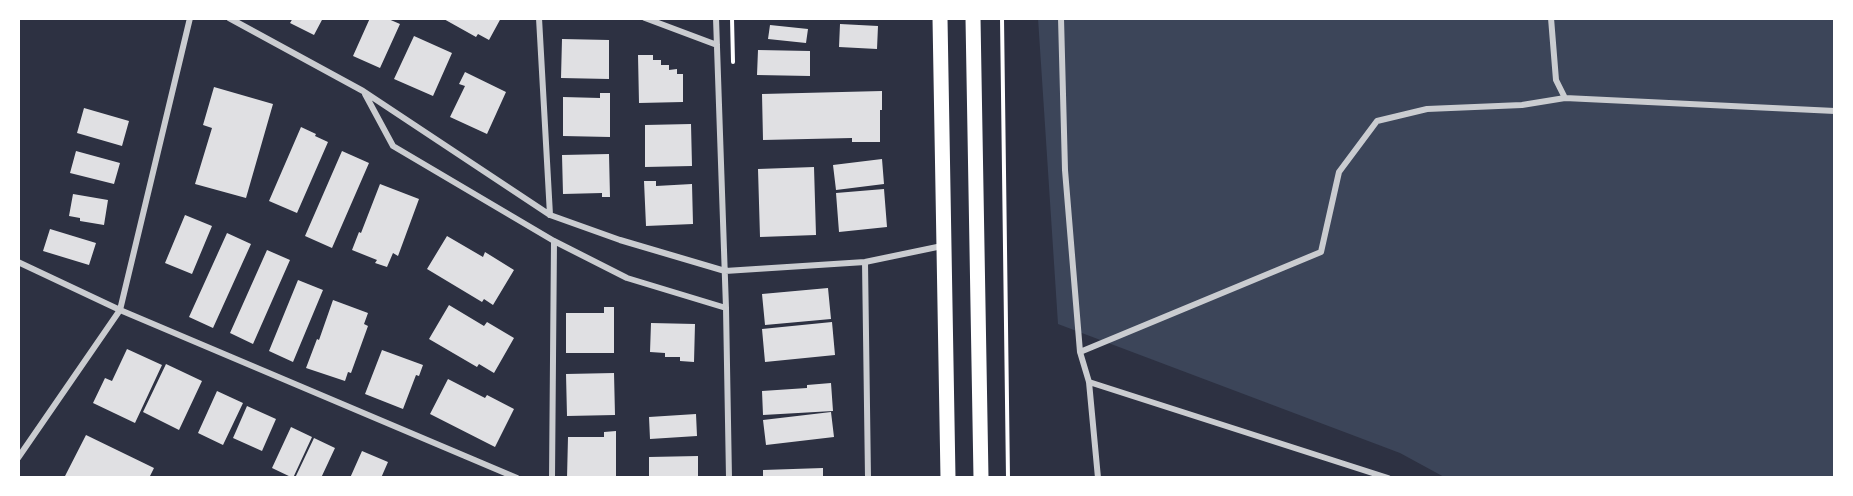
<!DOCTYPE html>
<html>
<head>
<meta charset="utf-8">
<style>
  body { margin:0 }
  #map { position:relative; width:1853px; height:496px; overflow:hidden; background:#2d3142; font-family:Karla,sans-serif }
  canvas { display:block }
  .frame { position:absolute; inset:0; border:20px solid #fff; pointer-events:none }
</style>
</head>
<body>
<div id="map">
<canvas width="1853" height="496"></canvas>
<div class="frame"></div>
</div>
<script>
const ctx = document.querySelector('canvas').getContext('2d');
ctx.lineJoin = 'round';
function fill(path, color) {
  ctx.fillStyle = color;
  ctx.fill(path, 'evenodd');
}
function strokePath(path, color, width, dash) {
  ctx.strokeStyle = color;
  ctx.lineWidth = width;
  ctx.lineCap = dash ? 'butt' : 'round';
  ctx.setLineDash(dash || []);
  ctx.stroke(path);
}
const green = new Path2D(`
  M1038 18H1835V478H1446L1400 453 1058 324Z`);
const building = new Path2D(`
  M293 18H323L314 35 290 23Z
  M370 18H386L400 24 380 68 353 56Z
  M442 18H501L489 40 478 34 476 37Z
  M840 24 878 26 877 49 839 47Z
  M770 25 808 29 806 43 768 39Z
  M414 36 452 53 433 96 394 79Z
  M562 39 609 40V79L561 78Z
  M758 50 810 51V76L757 75Z
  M638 55H653V60H661V65H669V70L677 69V74H683V102L639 103Z
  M465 72 506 92 487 134 450 117 465 86 459 84Z
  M214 87 273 104 246 198 195 184 212 128 203 125Z
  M882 91V110H880V142H852V138L763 140 762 94Z
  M600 93H610V137L563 136V97L600 98Z
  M84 108 129 121 122 146 77 133Z
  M691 124 692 166 645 167V125Z
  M301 127 316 134 315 136 328 142 297 213 269 201Z
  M76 151 120 163 114 184 70 173Z
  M342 151 369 163 332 248 305 236Z
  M609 154 610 197H602V193L563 194 562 155Z
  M882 159 884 184 836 190 833 165Z
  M814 167 816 235 760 237 758 169Z
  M644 181H656V186L692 184 693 224 646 226Z
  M380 184 419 199 398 256 393 253 387 267 375 263 377 260 352 250 359 232 361 233Z
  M884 189 887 227 839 232 836 193Z
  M73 194 108 200 104 225 80 221V218L69 216Z
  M185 215 212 226 192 274 165 263Z
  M50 229 96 243 89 265 43 251Z
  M227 233 251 244 213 328 189 317Z
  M447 236 483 257 485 252 514 270 493 305 484 299 482 302 427 269Z
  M267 250 290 260 253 344 230 333Z
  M298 280 323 290 293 362 269 351Z
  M828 288 831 319 765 325 762 294Z
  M333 300 368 313 364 324 368 326 351 373 348 372 345 381 306 368 317 339 319 340Z
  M449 305 484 326 487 322 514 338 494 373 479 364 477 367 429 339Z
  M604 307H614V353H566V313H604Z
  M832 322 835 355 765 362 762 329Z
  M651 323 695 324 694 362 680 361V357H665V353L650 352Z
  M127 349 162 365 135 423 93 403 105 378 112 381Z
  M382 350 423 365 419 376 416 375 403 409 365 394Z
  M166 364 202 381 179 430 143 412Z
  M614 373 615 415 567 416 566 374Z
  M448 379 485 398 487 395 514 409 495 447 430 414Z
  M831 383 833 411 763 415 762 391 807 388V385Z
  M217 391 243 403 223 445 198 433Z
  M247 406 276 419 262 451 233 438Z
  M831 412 834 437 766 445 763 420Z
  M696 414 697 436 650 439 649 417Z
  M291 427 312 437 293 478 272 468Z
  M616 431V478H567L568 437H604V432Z
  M86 435 154 468 149 478H64Z
  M314 438 335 448 321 478H295Z
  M362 451 388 462 381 478H350Z
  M698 456V478H649V457Z
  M823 468V478H763V470Z`);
const path = new Path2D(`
  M732 18 733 62
  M1002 18 1008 478`);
const minor = new Path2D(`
  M229 18 363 91 550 215 620 240 725 271 865 262 942 246
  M539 18 550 215
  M645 18 717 45
  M716 18 726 308 729 478
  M1061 18 1065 170 1080 352
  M1551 18 1556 80 1565 98
  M365 94 393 146 554 241 627 278 726 308
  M18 262 120 310 517 478
  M865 262 868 478
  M1089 382 1388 478
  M18 458 120 310 190 18
  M552 478 554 241
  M1098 478 1089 382 1080 352 1321 252 1339 172 1377 121 1427 109 1522 105 1565 98 1835 111`);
const primary = new Path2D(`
  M940 18 948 478
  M973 18 981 478`);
fill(green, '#3c4559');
fill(building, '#e0e0e3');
strokePath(path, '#fff', 4);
strokePath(minor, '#caccd0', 6);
strokePath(primary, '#fff', 15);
</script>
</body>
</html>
